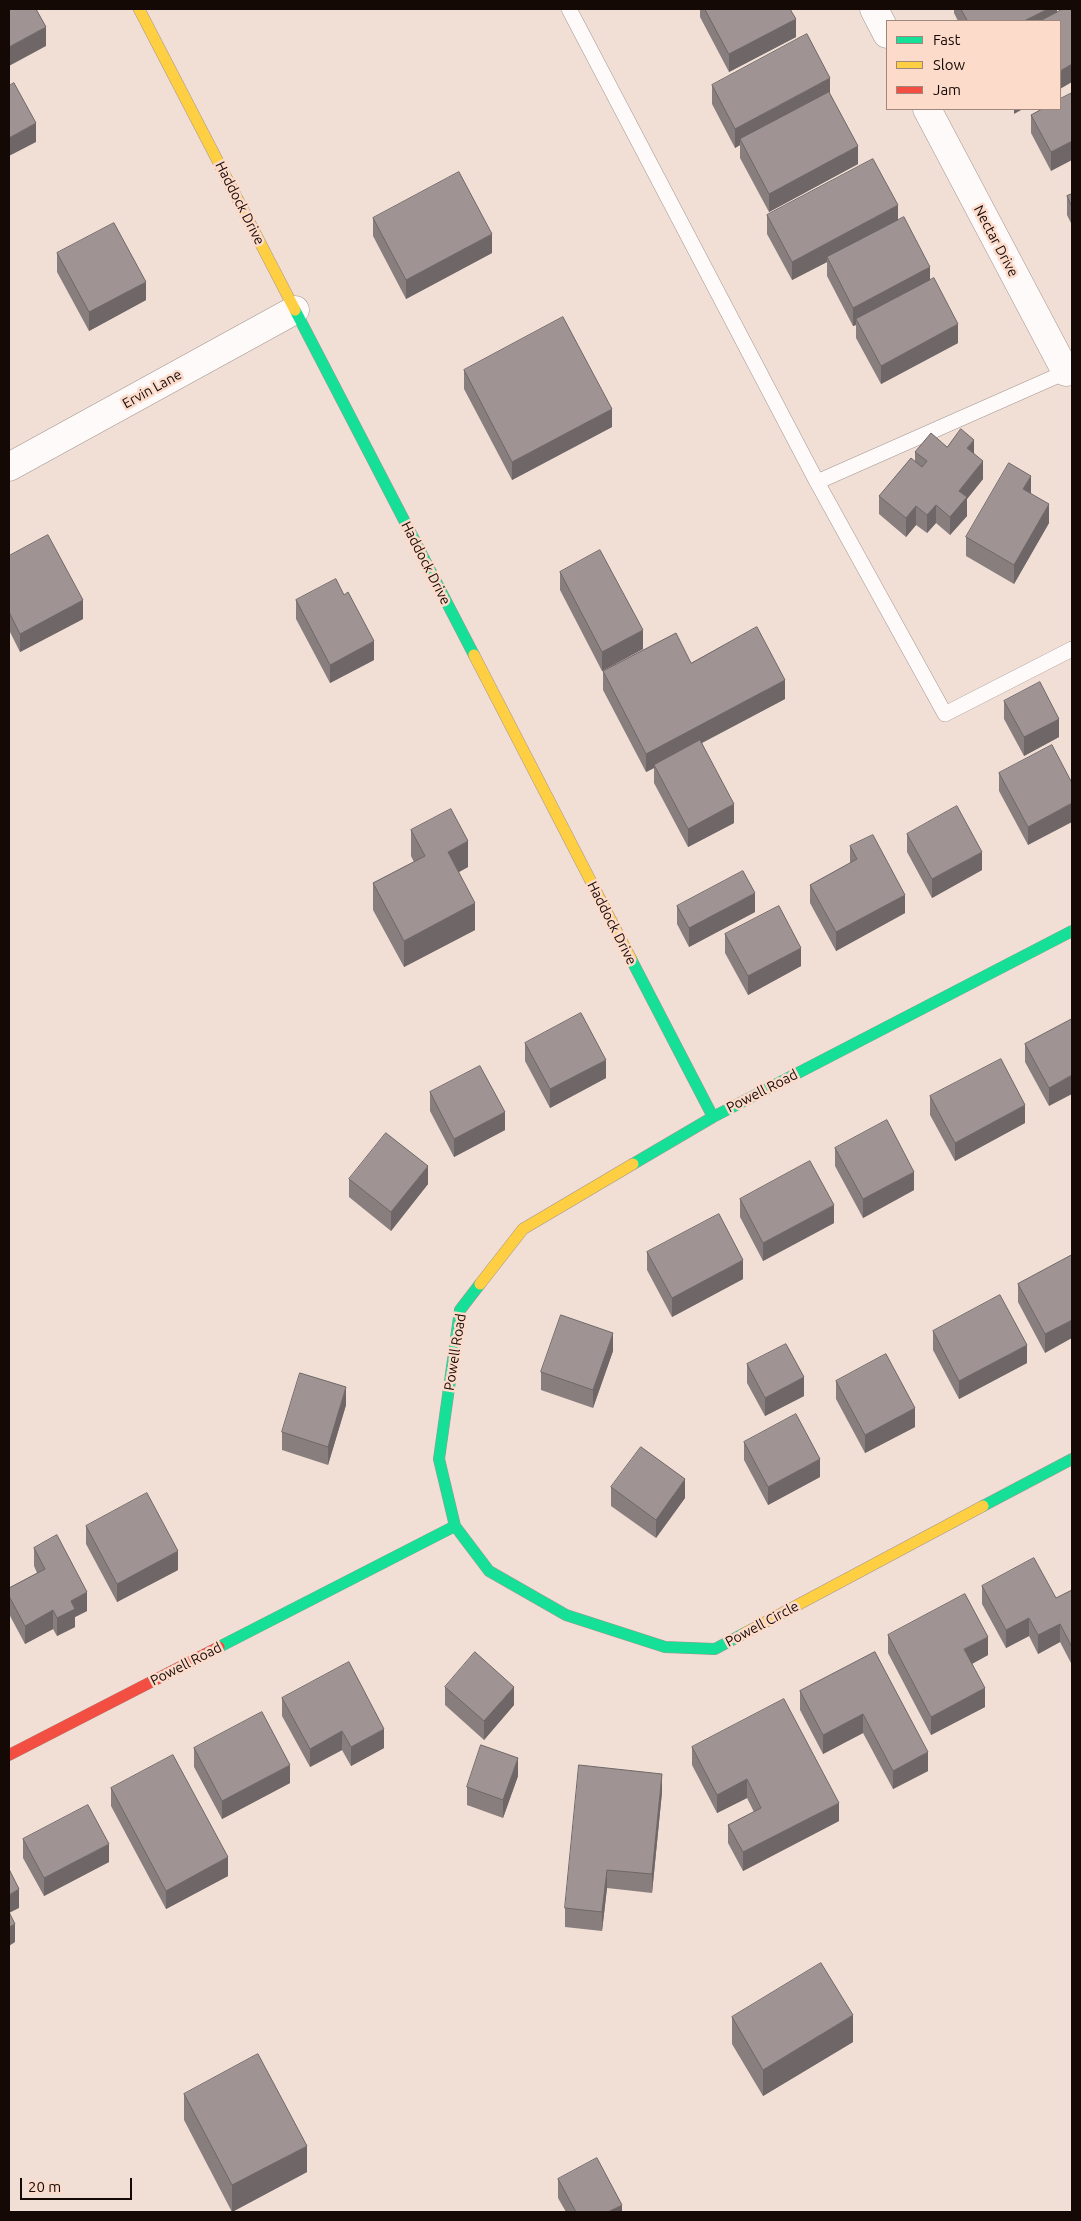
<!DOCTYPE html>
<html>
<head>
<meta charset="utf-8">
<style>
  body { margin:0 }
  #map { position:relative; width:1081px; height:2221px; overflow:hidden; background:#f1dfd6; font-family:Ubuntu,sans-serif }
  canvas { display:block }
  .frame { position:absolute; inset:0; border:10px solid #140905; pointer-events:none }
  .legend { position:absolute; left:886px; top:20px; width:175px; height:90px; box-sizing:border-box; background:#fcdbcb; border:1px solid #9f877c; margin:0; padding:6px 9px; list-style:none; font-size:15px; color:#140905 }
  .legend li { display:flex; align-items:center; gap:10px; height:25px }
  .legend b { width:25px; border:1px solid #9f877c }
  .scale { position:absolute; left:20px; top:2178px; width:112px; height:22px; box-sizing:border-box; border:2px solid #140905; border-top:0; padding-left:6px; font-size:15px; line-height:18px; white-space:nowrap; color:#140905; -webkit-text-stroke:4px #fcdbcb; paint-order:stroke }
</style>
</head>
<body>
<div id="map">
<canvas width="1081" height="2221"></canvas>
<div class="frame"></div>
<ul class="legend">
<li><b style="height:6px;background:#16e098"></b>Fast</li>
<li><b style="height:6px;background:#ffcf43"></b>Slow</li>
<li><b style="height:6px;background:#f24e42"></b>Jam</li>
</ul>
<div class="scale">20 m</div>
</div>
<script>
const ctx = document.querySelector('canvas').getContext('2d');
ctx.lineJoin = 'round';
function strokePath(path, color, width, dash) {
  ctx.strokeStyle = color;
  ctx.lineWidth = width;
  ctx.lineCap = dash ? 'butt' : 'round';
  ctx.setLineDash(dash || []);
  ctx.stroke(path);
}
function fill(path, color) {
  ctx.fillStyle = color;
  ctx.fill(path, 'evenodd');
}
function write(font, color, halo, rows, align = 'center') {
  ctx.font = font + ' Ubuntu,sans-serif';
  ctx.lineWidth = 5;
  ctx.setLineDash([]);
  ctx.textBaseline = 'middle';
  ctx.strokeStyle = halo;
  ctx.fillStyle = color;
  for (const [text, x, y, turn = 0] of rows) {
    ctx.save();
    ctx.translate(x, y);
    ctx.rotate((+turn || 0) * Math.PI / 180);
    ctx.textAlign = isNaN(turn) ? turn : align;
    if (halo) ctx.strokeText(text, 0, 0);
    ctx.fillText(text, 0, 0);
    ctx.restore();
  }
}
const lane = new Path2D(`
  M569 9 817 482 1066 372
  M817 482 945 714 1072 649`);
const street = new Path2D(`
  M874 9 887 34
  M927 109 1066 372 1072 369
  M9 467 295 310`);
const fast = new Path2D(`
  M295 310 474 655
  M631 959 713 1117
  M633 1164 713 1117 1072 931
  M480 1284 460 1310 439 1459 455 1526 489 1571 566 1615 665 1647 715 1649 745 1633
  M983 1506 1072 1459
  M219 1647 455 1526`);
const slow = new Path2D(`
  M139 9 295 310
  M474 655 631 959
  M480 1284 523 1229 633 1164
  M745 1633 983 1506`);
const jam = new Path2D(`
  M9 1755 219 1647`);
const wall = new Path2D(`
  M700 9H790L796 37 729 72 700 17Z
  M954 9H1057V12L1060 21H958L954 13Z
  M712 85 858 164 769 212 740 158V145L735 148 712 104Z
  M1060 109 1051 171 1031 133V115Z
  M1072 194V225L1067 215V196Z
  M767 215 898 220 930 280 958 343 881 384 856 338V325L853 326 827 276V262L792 280 767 234Z
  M373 218 492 253 406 299 373 236Z
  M57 253 146 300 89 331 57 272Z
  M464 370 612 427 512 480 464 389Z
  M947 447 974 453 983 479 967 499V516L950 535 936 523 927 533 916 525 906 537 879 514V496L915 461V452Z
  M1031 494 1049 523 1014 584 966 556V537Z
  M9 556 83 619 20 652 9 630Z
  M560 572 643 649 602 671 560 590Z
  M296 600 374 660 330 683 296 619Z
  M691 663 785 699 702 743 734 823 688 847 654 783V768L646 772 603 690V671Z
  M1004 701 1059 737 1024 756 1004 719Z
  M999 773 1072 783 1028 845 999 791Z
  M411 830 468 867 459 872 475 930 404 967 373 910V883L414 862 411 856Z
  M907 834 982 870 932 898 907 852Z
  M850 846 905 913 836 951 810 903V885L850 863Z
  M677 906 755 912 689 947 677 924Z
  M725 934 801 966 748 995 725 953Z
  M1072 1019 1049 1106 1025 1062V1044Z
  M525 1043 606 1078 550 1108 525 1061Z
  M430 1092 505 1130 454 1157 430 1111Z
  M930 1096 1025 1123 955 1161 930 1115Z
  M835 1148 914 1190 863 1218 835 1166Z
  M349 1179 428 1184 391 1231 349 1197Z
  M740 1199 834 1223 763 1261 740 1217Z
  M647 1252 743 1279 672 1317 647 1270Z
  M1072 1255 1045 1353 1018 1302V1284Z
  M933 1331 1027 1363 959 1399 933 1350Z
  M613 1351 593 1408 541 1390V1372Z
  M747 1364 804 1396 765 1416 747 1383Z
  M836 1381 915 1427 865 1453 836 1399Z
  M346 1405 328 1465 282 1450V1432Z
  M744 1442 820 1477 768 1505 744 1460Z
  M611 1487 685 1498 656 1538 611 1506Z
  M86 1526 178 1570 117 1602 86 1544Z
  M34 1548 87 1611 75 1617V1627L57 1636 53 1629 25 1644 9 1614V1588L37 1573 34 1566Z
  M982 1586 1056 1598 1072 1590V1665L1060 1642 1038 1654 1029 1636 1006 1648 982 1604Z
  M888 1635 988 1655 972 1664 985 1707 931 1735 888 1653Z
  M875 1652 928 1771 893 1789 863 1733 823 1754 800 1710V1691Z
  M445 1687 514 1705 484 1740 445 1705Z
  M282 1698 384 1748 351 1766 342 1750 310 1767 282 1716Z
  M692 1747 839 1821 743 1871 728 1843V1825L754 1812 747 1798 717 1813 692 1765Z
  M194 1748 290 1783 222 1819 194 1767Z
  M518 1776 503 1818 467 1805V1787Z
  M111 1788 228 1876 166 1909 111 1806Z
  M662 1792 652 1893 607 1888 602 1931 565 1927V1908Z
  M23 1839 109 1862 44 1896 23 1858Z
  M732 2017 853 2042 763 2096 732 2044Z
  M184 2094 307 2172 232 2212 184 2120Z
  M558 2179 622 2212H566L558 2198Z`);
const shadedWall = new Path2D(`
  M1048 9H1057V21H1024Z
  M796 19V37L729 72V54Z
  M46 27V46L9 66V47Z
  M1072 64V82L1060 89V71Z
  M830 78V97L740 139V145L735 148V129Z
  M1014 109H1023L1014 114Z
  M36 123V142L9 156V138Z
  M1072 141V160L1051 171V152Z
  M858 146V164L769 212V194Z
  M898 205V224L827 257V262L792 280V262Z
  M492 234V253L406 299V280Z
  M930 267V285L856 319V325L853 326V308Z
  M146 282V300L89 331V312Z
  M958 324V343L881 384V366Z
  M612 409V427L512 480V462Z
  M974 440V459L967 448Z
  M983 461V479L967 499V516L950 535V517L959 491Z
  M1031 476V495L1023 489Z
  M1049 504V523L1014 584V565Z
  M936 505V523L927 533V515Z
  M916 506V525L906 537V518Z
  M83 600V619L20 652V634Z
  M643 630V649L602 671V652Z
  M374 641V660L330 683V665Z
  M785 680V699L656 767 654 765V768L646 772V754Z
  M1059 719V737L1024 756V737Z
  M1072 803V822L1028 845V827Z
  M734 804V823L688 847V829Z
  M468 841V867L448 878V852Z
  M982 852V870L932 898V879Z
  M755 893V912L689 947V928Z
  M905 895V913L836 951V932Z
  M475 903V930L404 967V941Z
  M801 948V966L748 995V976Z
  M606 1060V1078L550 1108V1089Z
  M1072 1075V1094L1049 1106V1088Z
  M1025 1105V1123L955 1161V1143Z
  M505 1112V1130L454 1157V1139Z
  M428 1166V1184L391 1231V1212Z
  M914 1172V1190L863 1218V1199Z
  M834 1205V1223L763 1261V1243Z
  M743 1260V1279L672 1317V1298Z
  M1072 1320V1338L1045 1353V1334Z
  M613 1333V1351L593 1408V1390Z
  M1027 1345V1363L959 1399V1381Z
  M804 1377V1396L765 1416V1398Z
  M346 1387V1405L328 1465V1447Z
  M915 1408V1427L865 1453V1435Z
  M820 1459V1477L768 1505V1487Z
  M685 1479V1498L656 1538V1520Z
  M178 1551V1570L117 1602V1584Z
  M87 1592V1611L75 1617V1627L57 1636V1618L71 1601Z
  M53 1610V1629L25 1644V1626Z
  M1029 1618V1636L1006 1648V1630Z
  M1060 1624V1642L1038 1654V1635Z
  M988 1637V1655L964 1668V1649Z
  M514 1687V1705L484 1740V1721Z
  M985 1688V1707L931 1735V1717Z
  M863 1714V1733L823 1754V1735Z
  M384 1729V1748L351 1766V1747Z
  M342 1731V1750L310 1767V1749Z
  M928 1752V1771L893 1789V1771Z
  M518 1758V1776L503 1818V1800Z
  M290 1765V1783L222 1819V1801Z
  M662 1774V1792L652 1893V1874Z
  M747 1779V1798L717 1813V1795Z
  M839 1803V1821L743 1871V1852Z
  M109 1844V1862L44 1896V1878Z
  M228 1857V1876L166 1909V1891Z
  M607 1870V1888L602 1931V1912Z
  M19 1889V1908L9 1913V1895Z
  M15 1924V1942L9 1946V1927Z
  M853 2015V2042L763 2096V2070Z
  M307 2146V2172L232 2212V2185Z
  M622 2205V2212H608Z`);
const building = new Path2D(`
  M9 9H36L46 27 9 47Z
  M705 9H790L796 19 729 54Z
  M961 9H1048L1024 21H968Z
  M1063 9H1072V64L1060 71V21H1040Z
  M807 34 830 78 735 129 712 85Z
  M14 83 36 123 9 138V86Z
  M829 92 858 146 769 194 740 139Z
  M1072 93V141L1051 152 1031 115 1042 109H1060V99Z
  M873 159 898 205 792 262 767 215Z
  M459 172 492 234 406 280 373 218Z
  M1072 194V207L1067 196Z
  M904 217 930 267 853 308 827 257Z
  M114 223 146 282 89 312 57 253Z
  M934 278 958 324 881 366 856 319Z
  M563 317 612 409 512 462 464 370Z
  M961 429 974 440 967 448 983 461 959 491 967 497 950 517 936 505 927 515 916 506 906 518 879 496 911 458 922 467 927 461 915 452 931 433 947 447Z
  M1009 463 1031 476 1023 489 1049 504 1014 565 966 537Z
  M48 535 83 600 20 634 9 612V556Z
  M600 550 643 630 602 652 560 572Z
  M336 579 344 595 348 592 374 641 330 665 296 600Z
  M757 627 785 680 646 754 603 671 676 633 691 663Z
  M1040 682 1059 719 1024 737 1004 701Z
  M700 740 734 804 688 829 654 765Z
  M1052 745 1072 783V803L1028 827 999 773Z
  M957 806 982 852 932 879 907 834Z
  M451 809 468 841 448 852 475 903 404 941 373 883 425 856 411 830Z
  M873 835 905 895 836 932 810 885 857 859 850 846Z
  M743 871 755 893 689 928 677 906Z
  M779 906 801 948 748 976 725 934Z
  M581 1013 606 1060 550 1089 525 1043Z
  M1072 1019V1075L1049 1088 1025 1044Z
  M1001 1059 1025 1105 955 1143 930 1096Z
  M480 1066 505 1112 454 1139 430 1092Z
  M887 1120 914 1172 863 1199 835 1148Z
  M386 1133 428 1166 391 1212 349 1179Z
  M810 1161 834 1205 763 1243 740 1199Z
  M719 1214 743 1260 672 1298 647 1252Z
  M1072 1255V1320L1045 1334 1018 1284Z
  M1000 1295 1027 1345 959 1381 933 1331Z
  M561 1315 613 1333 593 1390 541 1372Z
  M786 1344 804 1377 765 1398 747 1364Z
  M886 1354 915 1408 865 1435 836 1381Z
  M300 1373 346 1387 328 1447 282 1432Z
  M796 1414 820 1459 768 1487 744 1442Z
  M641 1447 685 1479 656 1520 611 1487Z
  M147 1493 178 1551 117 1584 86 1526Z
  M57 1535 87 1592 71 1601 75 1609 57 1618 53 1610 25 1626 9 1596V1588L45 1569 34 1548Z
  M1034 1558 1056 1598 1072 1590V1647L1060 1624 1038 1635 1029 1618 1006 1630 982 1586Z
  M965 1594 988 1637 964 1649 985 1688 931 1717 888 1635Z
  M475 1652 514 1687 484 1721 445 1687Z
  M875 1652 928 1752 893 1771 863 1714 823 1735 800 1691Z
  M349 1662 384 1729 351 1747 342 1731 310 1749 282 1698Z
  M784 1699 839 1803 743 1852 728 1825 761 1808 747 1779 717 1795 692 1747Z
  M262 1712 290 1765 222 1801 194 1748Z
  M481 1745 518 1758 503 1800 467 1787Z
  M173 1755 228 1857 166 1891 111 1788Z
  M579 1765 662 1774 652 1874 607 1870 602 1912 565 1908Z
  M88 1805 109 1844 44 1878 23 1839Z
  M9 1869 19 1889 9 1895Z
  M9 1912 15 1924 9 1927Z
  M821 1963 853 2015 763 2070 732 2017Z
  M258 2054 307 2146 232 2185 184 2094Z
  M597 2158 622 2205 608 2212H576L558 2179Z`);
const streetNames = [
  ["Haddock Drive",240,203,63],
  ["Nectar Drive",996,241,62],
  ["Ervin Lane",152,389,-29],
  ["Haddock Drive",426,563,63],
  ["Haddock Drive",612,923,63],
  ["Powell Road",762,1091,-27],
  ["Powell Road",455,1352,-81],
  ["Powell Circle",762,1624,-28],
  ["Powell Road",186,1664,-27]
];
strokePath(lane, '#a3968f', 16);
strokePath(street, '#a3968f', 29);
strokePath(fast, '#a3968f', 12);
strokePath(slow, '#a3968f', 12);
strokePath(jam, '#a3968f', 12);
strokePath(lane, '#fdfaf9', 15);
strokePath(street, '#fdfaf9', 28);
strokePath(fast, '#16e098', 11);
strokePath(slow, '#ffcf43', 11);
strokePath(jam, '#f24e42', 11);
fill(wall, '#897e7e');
fill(shadedWall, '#6f6767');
fill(building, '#9f9393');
strokePath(building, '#6f6767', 1);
write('14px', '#140905', '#fcdbcb', streetNames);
</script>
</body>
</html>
